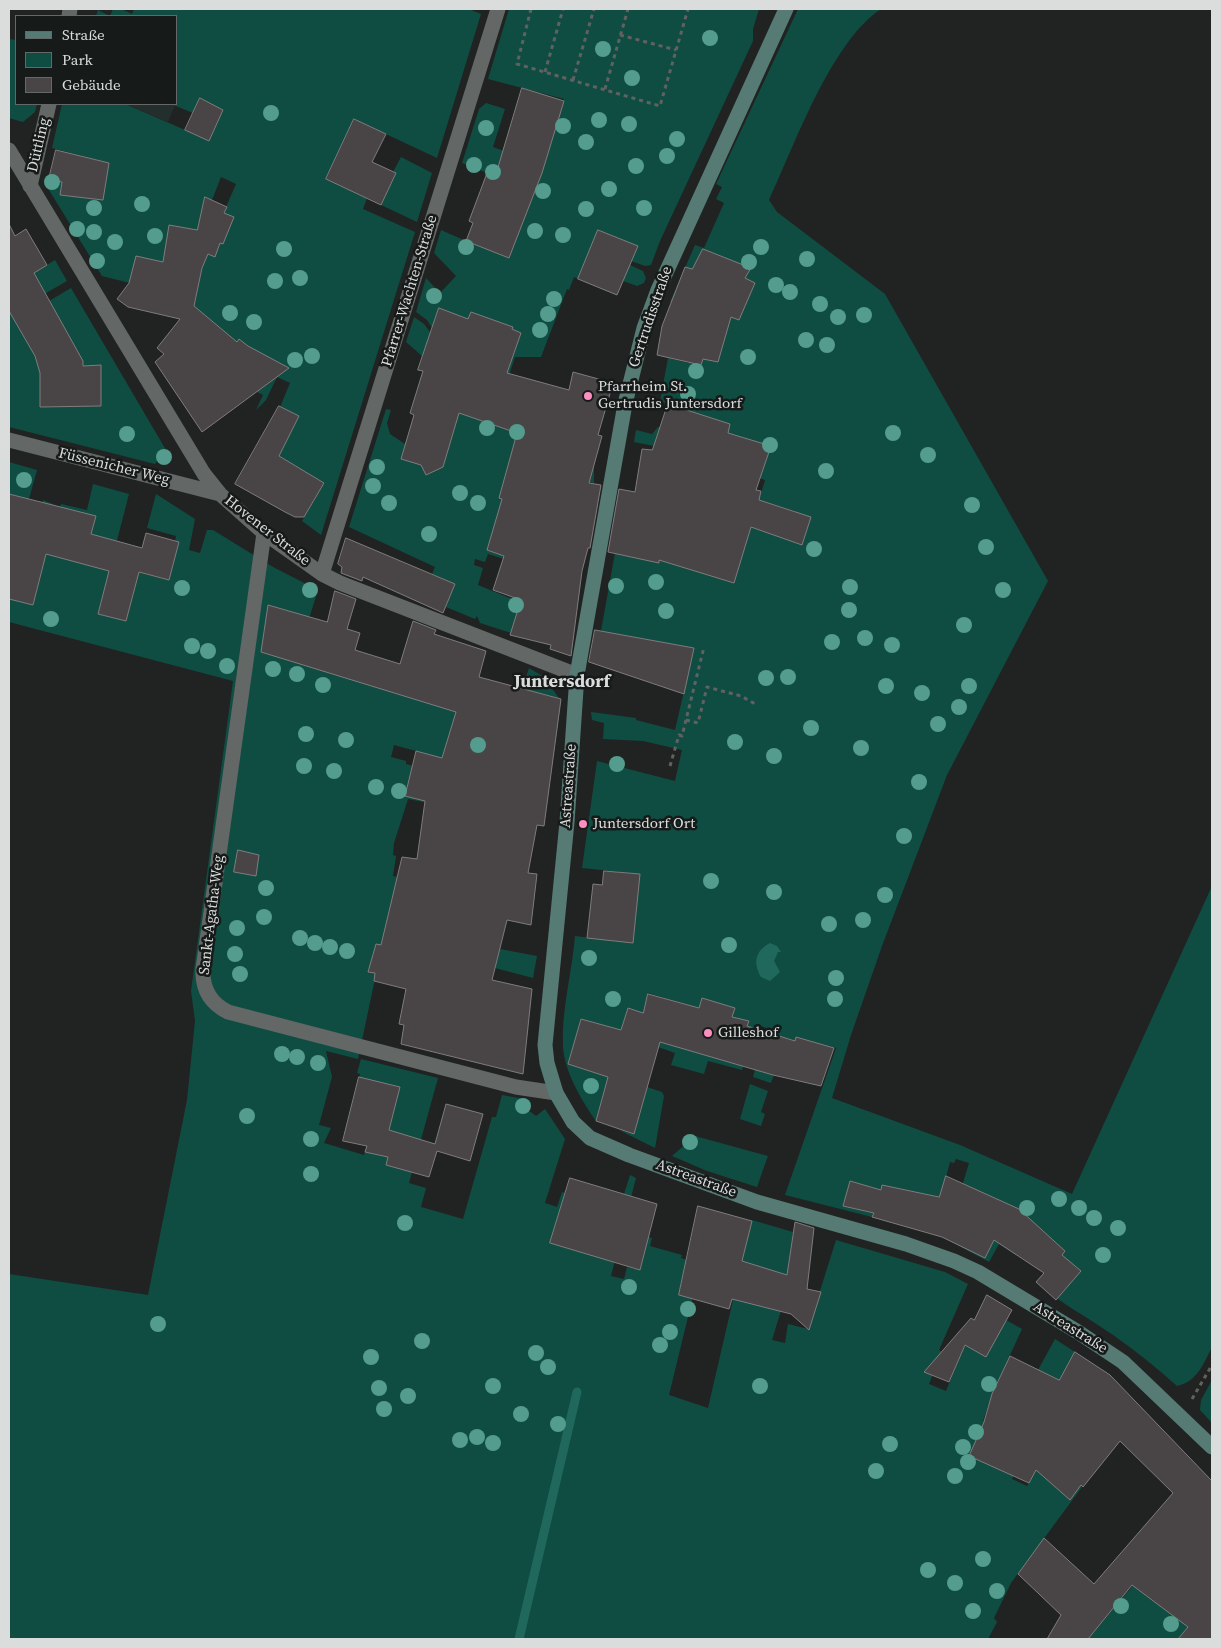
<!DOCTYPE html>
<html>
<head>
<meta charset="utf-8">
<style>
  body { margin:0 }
  #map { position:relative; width:1221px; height:1648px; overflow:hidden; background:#202322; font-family:"Source Serif 4",serif }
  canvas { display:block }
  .frame { position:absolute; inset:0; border:10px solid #dbdddd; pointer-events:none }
  .legend { position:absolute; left:15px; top:15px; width:162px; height:90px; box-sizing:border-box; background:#161a19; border:1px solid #656867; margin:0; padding:6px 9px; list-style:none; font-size:15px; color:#dbdddd }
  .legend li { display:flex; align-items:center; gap:10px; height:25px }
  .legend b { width:25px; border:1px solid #656867 }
</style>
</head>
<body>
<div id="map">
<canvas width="1221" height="1648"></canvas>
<div class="frame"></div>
<ul class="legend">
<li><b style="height:6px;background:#567a74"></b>Straße</li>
<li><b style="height:14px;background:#0f4d43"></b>Park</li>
<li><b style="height:14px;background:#494546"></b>Gebäude</li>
</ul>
</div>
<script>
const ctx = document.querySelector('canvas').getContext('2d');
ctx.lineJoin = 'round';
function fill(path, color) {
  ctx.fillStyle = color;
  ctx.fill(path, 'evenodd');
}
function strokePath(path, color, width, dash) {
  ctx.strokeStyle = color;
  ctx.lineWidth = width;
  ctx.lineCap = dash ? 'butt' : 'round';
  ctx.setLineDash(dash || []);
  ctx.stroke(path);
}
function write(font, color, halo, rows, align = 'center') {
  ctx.font = font + ' "Source Serif 4",serif';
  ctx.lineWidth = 5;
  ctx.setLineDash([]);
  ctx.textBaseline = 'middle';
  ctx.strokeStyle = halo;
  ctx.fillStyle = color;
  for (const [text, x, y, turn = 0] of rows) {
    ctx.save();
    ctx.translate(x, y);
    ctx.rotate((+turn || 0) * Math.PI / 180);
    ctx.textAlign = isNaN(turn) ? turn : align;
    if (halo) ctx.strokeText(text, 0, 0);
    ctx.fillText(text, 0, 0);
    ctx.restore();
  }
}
const built = new Path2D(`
  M125 104H171L175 105 168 122Z`);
const green = new Path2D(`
  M113 9H121L132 14 134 9H469L481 14 437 158 354 119 326 178 367 198 363 209 415 232 321 535 302 521 324 483 281 458 270 476 280 407 290 383 277 377 266 400 256 410 263 395 237 382 251 349 239 339 223 359 194 307 204 258 236 184 221 177 212 200 205 197 196 235 179 273 135 262 130 283 102 276 44 182 48 179 62 182 61 195 102 200 109 163 52 148 62 104H125L199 136 214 105 200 98 193 113 171 104H176V16H96L98 10 110 16Z
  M509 9H759L753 29V41L660 241 651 265 645 266 631 261 630 265 643 271 646 278 644 283 637 286 623 281 617 295 574 277 569 290 567 289 541 357H515L501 400 599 430 598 435 573 461 594 467V483L576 479 514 562 488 554 485 562 475 559 474 565 483 568 478 585 507 597 528 602 511 633 480 623 477 616 475 619 446 607 455 584 432 574 435 567 349 527 386 409 391 410 387 423 390 434 405 444 415 414 444 396 418 387 423 372 450 366 422 356 406 342 414 317 424 324 430 332 432 328 427 320 416 312 426 278 440 293 456 276 434 253 441 230 466 241 473 223 469 221 480 192 522 187 462 163 479 109 486 103 505 109 493 147 504 151 561 111 564 99 488 79Z
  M798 9H881C831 42 795 144 769 200L777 212 885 294 1048 581 947 775 882 946 851 1035 832 1098 960 1145 1072 1194 1212 886V1347C1204 1363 1197 1382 1177 1386 1157 1368 1136 1351 1113 1335 1087 1317 1060 1303 1036 1282L1047 1270 1021 1247 1016 1255 999 1244 989 1262 946 1239 969 1163 956 1159 954 1163 950 1162 941 1197 882 1185 877 1202 871 1201 874 1188 850 1181 843 1206 874 1213 872 1217 785 1195 836 1048 796 1038 795 1041 787 1038 771 1083 753 1077 766 1028 757 1024 742 1070 708 1061 704 1074 671 1065 675 1053 658 1047V1019L628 1008 621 1030 581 1019 568 1064 608 1077 596 1121C582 1101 565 1073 563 1047 561 1011 572 973 575 936L633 943V941L640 874 582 868 597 761 675 781 682 750 643 741 603 739 604 723 592 720 591 712 636 718V720L675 730 694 648 601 631 618 536 708 507 802 545 805 535 795 511 759 500 765 480 675 450 634 442 636 430 652 434 658 427 680 434 688 411 660 401 668 358 688 363 698 335 702 313 670 302 695 245 704 248 724 203 716 199 722 187 716 184ZM648 993 699 1008 702 998 734 1008 732 1017 748 1022 737 1063 644 1009Z
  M9 39 16 40V104H37L35 112 23 122 9 118Z
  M401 157 432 173 417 222 381 205 396 173 393 172Z
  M55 260 67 281 39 297 49 301 71 288 166 450 155 464 9 427V288Z
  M9 462 37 470 24 517 38 521 43 500 60 507 61 504 87 510 93 484 129 494 98 614 126 621 137 572 168 580 176 536 147 528 156 494 195 519 189 550 200 553 207 530H213L273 567 318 590 302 641 286 637 293 612 268 605 262 652 459 712 442 758 394 745 391 757 406 761V764L417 767 428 774 424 802 408 799 394 843 393 855 396 856 393 876 415 880 390 908 358 1059 326 1051 332 1077 319 1125 331 1128 324 1143 364 1155 368 1140 344 1134 360 1074 357 1073 361 1059 438 1078 409 1183 426 1188 421 1207 463 1219 492 1117H496L502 1095 524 1099 531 1102 528 1110 536 1116 545 1109 565 1139 545 1203 557 1207 562 1192 565 1193 570 1178 624 1194 630 1175 636 1178 611 1276 624 1279 627 1267 640 1270 648 1237 652 1238 650 1246 682 1255 681 1258 687 1260 683 1277 697 1280 669 1395 708 1408 733 1300H732L733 1289 752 1220 793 1232 783 1304 772 1340 785 1343 788 1324 808 1329 836 1240 945 1272 968 1284 939 1350 942 1352 929 1384 946 1391 965 1345 1006 1320 1022 1329 992 1394 983 1421 996 1426 1026 1448 1012 1479 1027 1486 1042 1459 1082 1487 1011 1583 994 1618 997 1622 988 1639H9V1274L148 1295 187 1100 195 1021 191 991 233 681 9 622ZM24 573 40 578 33 605 17 601Z
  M529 668 544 677 559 698 522 689Z
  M500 949 537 956 533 978 495 968Z
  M750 1084 768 1091 761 1112 765 1114 761 1126 740 1119Z
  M647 1087 662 1092 664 1096 655 1148 619 1130 634 1134Z
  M695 1136 768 1156 757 1187 707 1171 672 1156Z
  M1055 1339 1075 1352 1059 1380 1038 1370Z
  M1212 1380V1423L1200 1410 1201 1400Z
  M1204 1501 1212 1509V1537L1195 1558 1196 1617 1178 1639H1088Z`);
const water = new Path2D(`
  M770 943 777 946 781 952H778L774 961 780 972 770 981 761 977C753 963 755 951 770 943Z`);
const stream = new Path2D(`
  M519 1639 577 1392`);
const building = new Path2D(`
  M522 88 564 101 542 173 509 258 466 241 473 223 469 221 487 173 495 176Z
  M200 98 223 110 209 141 185 130Z
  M354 119 386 134 372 162 396 173 381 205 326 179Z
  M56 150 109 163 103 200 60 195 62 182 49 179Z
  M205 197 227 207 224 213 234 217 223 244 220 243 215 257 208 254 202 268 194 306 237 342 239 339 248 346 289 368 202 432 155 362 164 354 157 348 180 319 128 307 117 299 129 283 136 256 163 262 169 225 197 230Z
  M9 224 15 236 26 229 47 265 34 273 83 361V366L101 365V406L40 407V373L35 356 9 311Z
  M598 230 638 246 617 295 578 279Z
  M703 249 751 268 745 278 755 283 739 320 731 317 718 362 703 359 701 365 657 355 662 326 685 267 692 269Z
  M439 308 468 319 471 312 513 327 512 329 521 333 507 373 569 390 573 372 613 383 598 435 602 436 589 483 601 485 590 548H588L582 571 571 656 550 649 551 645 510 635 521 600 493 590 504 556 487 550 502 499 499 498 517 433 459 413 443 467 426 475 421 465 401 459 414 415 410 413 423 371 418 370Z
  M668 404 730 424 728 433 771 446 756 490 761 491 759 500 811 517 802 545 751 527 734 583 659 560V563L608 552 619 489 635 492 642 449 652 450Z
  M279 406 299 416 279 456 324 483 304 517H295L285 512 235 484Z
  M9 494 96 516 91 534 142 548 146 533 179 542 169 580 139 572 126 621 98 614 109 571 46 554 33 605 9 599Z
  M346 538 455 584 443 613 363 577 362 581 341 573 342 567 338 564Z
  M335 591 356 599 347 629 360 633 355 650 400 664 413 621 436 630 434 634 486 651 479 677 561 699 544 826 537 825 528 873 537 874 531 925 507 920 492 980 532 989 523 1074 401 1044 404 1025 399 1024 406 989 374 981 375 973 368 972 376 944 381 945 402 857 417 859 425 801 405 796 416 751 442 758 456 712 261 652 268 605 327 622Z
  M595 630 694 648 684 694 589 662Z
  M238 850 259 855 256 876 234 872Z
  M604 871 640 874 633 943 587 938 593 884 602 885Z
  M648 994 699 1008 702 998 735 1008 732 1017 749 1021 747 1026 795 1041 796 1037 834 1048 821 1086 773 1075 660 1042 634 1134 596 1121 608 1077 568 1064 581 1019 621 1030 628 1008 643 1013Z
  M359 1077 400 1087 389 1130 435 1144 446 1104 483 1114 470 1161 437 1151 429 1177 386 1165 388 1157 365 1152 367 1146 343 1141Z
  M946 1176 1019 1209 1065 1251 1062 1255 1081 1271 1056 1300 1036 1282 1044 1273 994 1240 985 1258 942 1237 872 1217 874 1213 843 1206 850 1181 881 1190 882 1185 939 1197Z
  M570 1178 657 1204 640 1270 550 1243Z
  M698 1206 752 1221 742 1261 787 1275 795 1222 814 1228 807 1289 821 1292 809 1330 791 1314 732 1299 729 1309 679 1295Z
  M987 1295 1012 1310 986 1357 965 1345 949 1382 924 1372 971 1318 974 1320Z
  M1075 1352 1110 1375 1212 1481V1639H1178L1188 1627 1132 1585 1088 1639H1047L1061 1615 1018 1574 1044 1538 1094 1584 1173 1493 1120 1441 1083 1487 1081 1485 1070 1500 1036 1470 1029 1483 969 1456 984 1422 992 1394 1010 1356 1059 1380Z`);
const path = new Path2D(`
  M531 9 517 64 660 106 688 9
  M620 35 676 50
  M545 72 563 9
  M573 80 594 9
  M605 89 628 9
  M686 720 698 723 707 687 741 696 757 705
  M670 766 679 735 682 736 704 647
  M1192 1399 1212 1365`);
const street = new Path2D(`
  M69 16 70 9
  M9 150 204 474 220 494 264 533 322 574 340 583 577 675
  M30 186 49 104
  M9 440 220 494
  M264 533 203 969C202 989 210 1003 228 1012L516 1087 556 1093
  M322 574 498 9`);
const secondary = new Path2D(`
  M786 9 658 290 644 328 625 404 577 675 567 822 545 1045 547 1063 556 1093 573 1122 590 1138 629 1155 757 1202 906 1244 954 1261 978 1272 1078 1332 1123 1362 1212 1447`);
const trees = [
  [710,38],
  [603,49],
  [632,78],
  [271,113],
  [599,120],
  [629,124],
  [563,126],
  [486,128],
  [677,139],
  [586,142],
  [667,156],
  [474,165],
  [636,166],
  [493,172],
  [52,182],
  [609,189],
  [543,191],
  [142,204],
  [94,208],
  [644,208],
  [586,209],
  [77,229],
  [535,231],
  [94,232],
  [563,235],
  [155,236],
  [115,242],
  [466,247],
  [761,247],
  [284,249],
  [807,259],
  [97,261],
  [749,262],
  [300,278],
  [275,281],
  [776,285],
  [790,292],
  [434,296],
  [554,299],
  [820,304],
  [230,313],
  [548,314],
  [864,315],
  [838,317],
  [254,322],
  [540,330],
  [806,340],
  [827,345],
  [312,356],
  [748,357],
  [295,360],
  [696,371],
  [688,394],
  [487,428],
  [517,432],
  [893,433],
  [127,434],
  [770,445],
  [928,455],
  [164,457],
  [377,467],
  [826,471],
  [24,480],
  [373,486],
  [460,493],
  [389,503],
  [478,503],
  [972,505],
  [429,534],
  [986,547],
  [814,549],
  [656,582],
  [616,586],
  [850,587],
  [182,588],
  [310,590],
  [1003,590],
  [516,605],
  [849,610],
  [666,611],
  [51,619],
  [964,625],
  [865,638],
  [832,642],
  [892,645],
  [192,646],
  [208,651],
  [227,666],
  [273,669],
  [297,674],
  [788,677],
  [766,678],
  [323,685],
  [886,686],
  [969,686],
  [922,693],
  [959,707],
  [938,724],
  [811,728],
  [306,734],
  [346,740],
  [735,742],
  [478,745],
  [861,748],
  [774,756],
  [617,764],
  [304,766],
  [334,771],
  [919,782],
  [376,787],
  [399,791],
  [904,836],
  [711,881],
  [266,888],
  [774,892],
  [885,895],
  [264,917],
  [863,920],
  [829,924],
  [237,928],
  [300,938],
  [315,943],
  [729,945],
  [330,947],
  [347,951],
  [235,954],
  [589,958],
  [240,974],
  [836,978],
  [613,999],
  [835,999],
  [282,1054],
  [297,1057],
  [318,1063],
  [591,1086],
  [523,1106],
  [247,1116],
  [311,1139],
  [690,1142],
  [311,1174],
  [1059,1199],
  [1027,1208],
  [1079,1208],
  [1094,1218],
  [405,1223],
  [1118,1228],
  [1103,1255],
  [629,1287],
  [688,1309],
  [158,1324],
  [670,1332],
  [422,1341],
  [660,1345],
  [536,1353],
  [371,1357],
  [548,1367],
  [989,1384],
  [493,1386],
  [760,1386],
  [379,1388],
  [408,1396],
  [384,1409],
  [521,1414],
  [558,1424],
  [976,1432],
  [477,1437],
  [460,1440],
  [493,1443],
  [890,1444],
  [963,1447],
  [968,1462],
  [876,1471],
  [955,1476],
  [983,1559],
  [928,1570],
  [955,1583],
  [997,1591],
  [1121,1606],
  [973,1611],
  [1171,1624]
];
const markers = [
  [588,396,5,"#fd8ec0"],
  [583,824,5,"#fd8ec0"],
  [708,1033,5,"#fd8ec0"]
];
const streetNames = [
  ["Düttling",39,145,-77],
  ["Pfarrer-Wachten-Straße",410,291,-73],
  ["Gertrudisstraße",651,317,-71],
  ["Füssenicher Weg",114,467,14],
  ["Hovener Straße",267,531,38],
  ["Astreastraße",569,786,-86],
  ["Sankt-Agatha-Weg",212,915,-83],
  ["Astreastraße",696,1179,20],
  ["Astreastraße",1070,1328,32]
];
const poiNames = [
  ["Pfarrheim St.",598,387],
  ["Gertrudis Juntersdorf",598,404],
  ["Juntersdorf Ort",593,824],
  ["Gilleshof",718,1033]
];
const quarterNames = [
  ["Juntersdorf",562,682]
];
fill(built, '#242e2c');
fill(green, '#0f4d43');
fill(water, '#21685c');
strokePath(stream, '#21685c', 9);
fill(building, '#494546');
strokePath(building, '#807c7d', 1);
strokePath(path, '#606262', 3, [4, 4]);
strokePath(street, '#636766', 15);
strokePath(secondary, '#567a74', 15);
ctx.fillStyle = '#549c8e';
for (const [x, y] of trees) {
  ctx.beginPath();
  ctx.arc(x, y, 8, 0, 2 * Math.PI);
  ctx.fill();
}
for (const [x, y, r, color] of markers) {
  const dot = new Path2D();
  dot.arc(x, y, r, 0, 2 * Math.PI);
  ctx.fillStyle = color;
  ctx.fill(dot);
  strokePath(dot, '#161a19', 2);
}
write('15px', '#dbdddd', '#161a19', streetNames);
write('15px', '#dbdddd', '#161a19', poiNames, 'left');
write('bold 18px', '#dbdddd', '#161a19', quarterNames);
</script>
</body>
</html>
